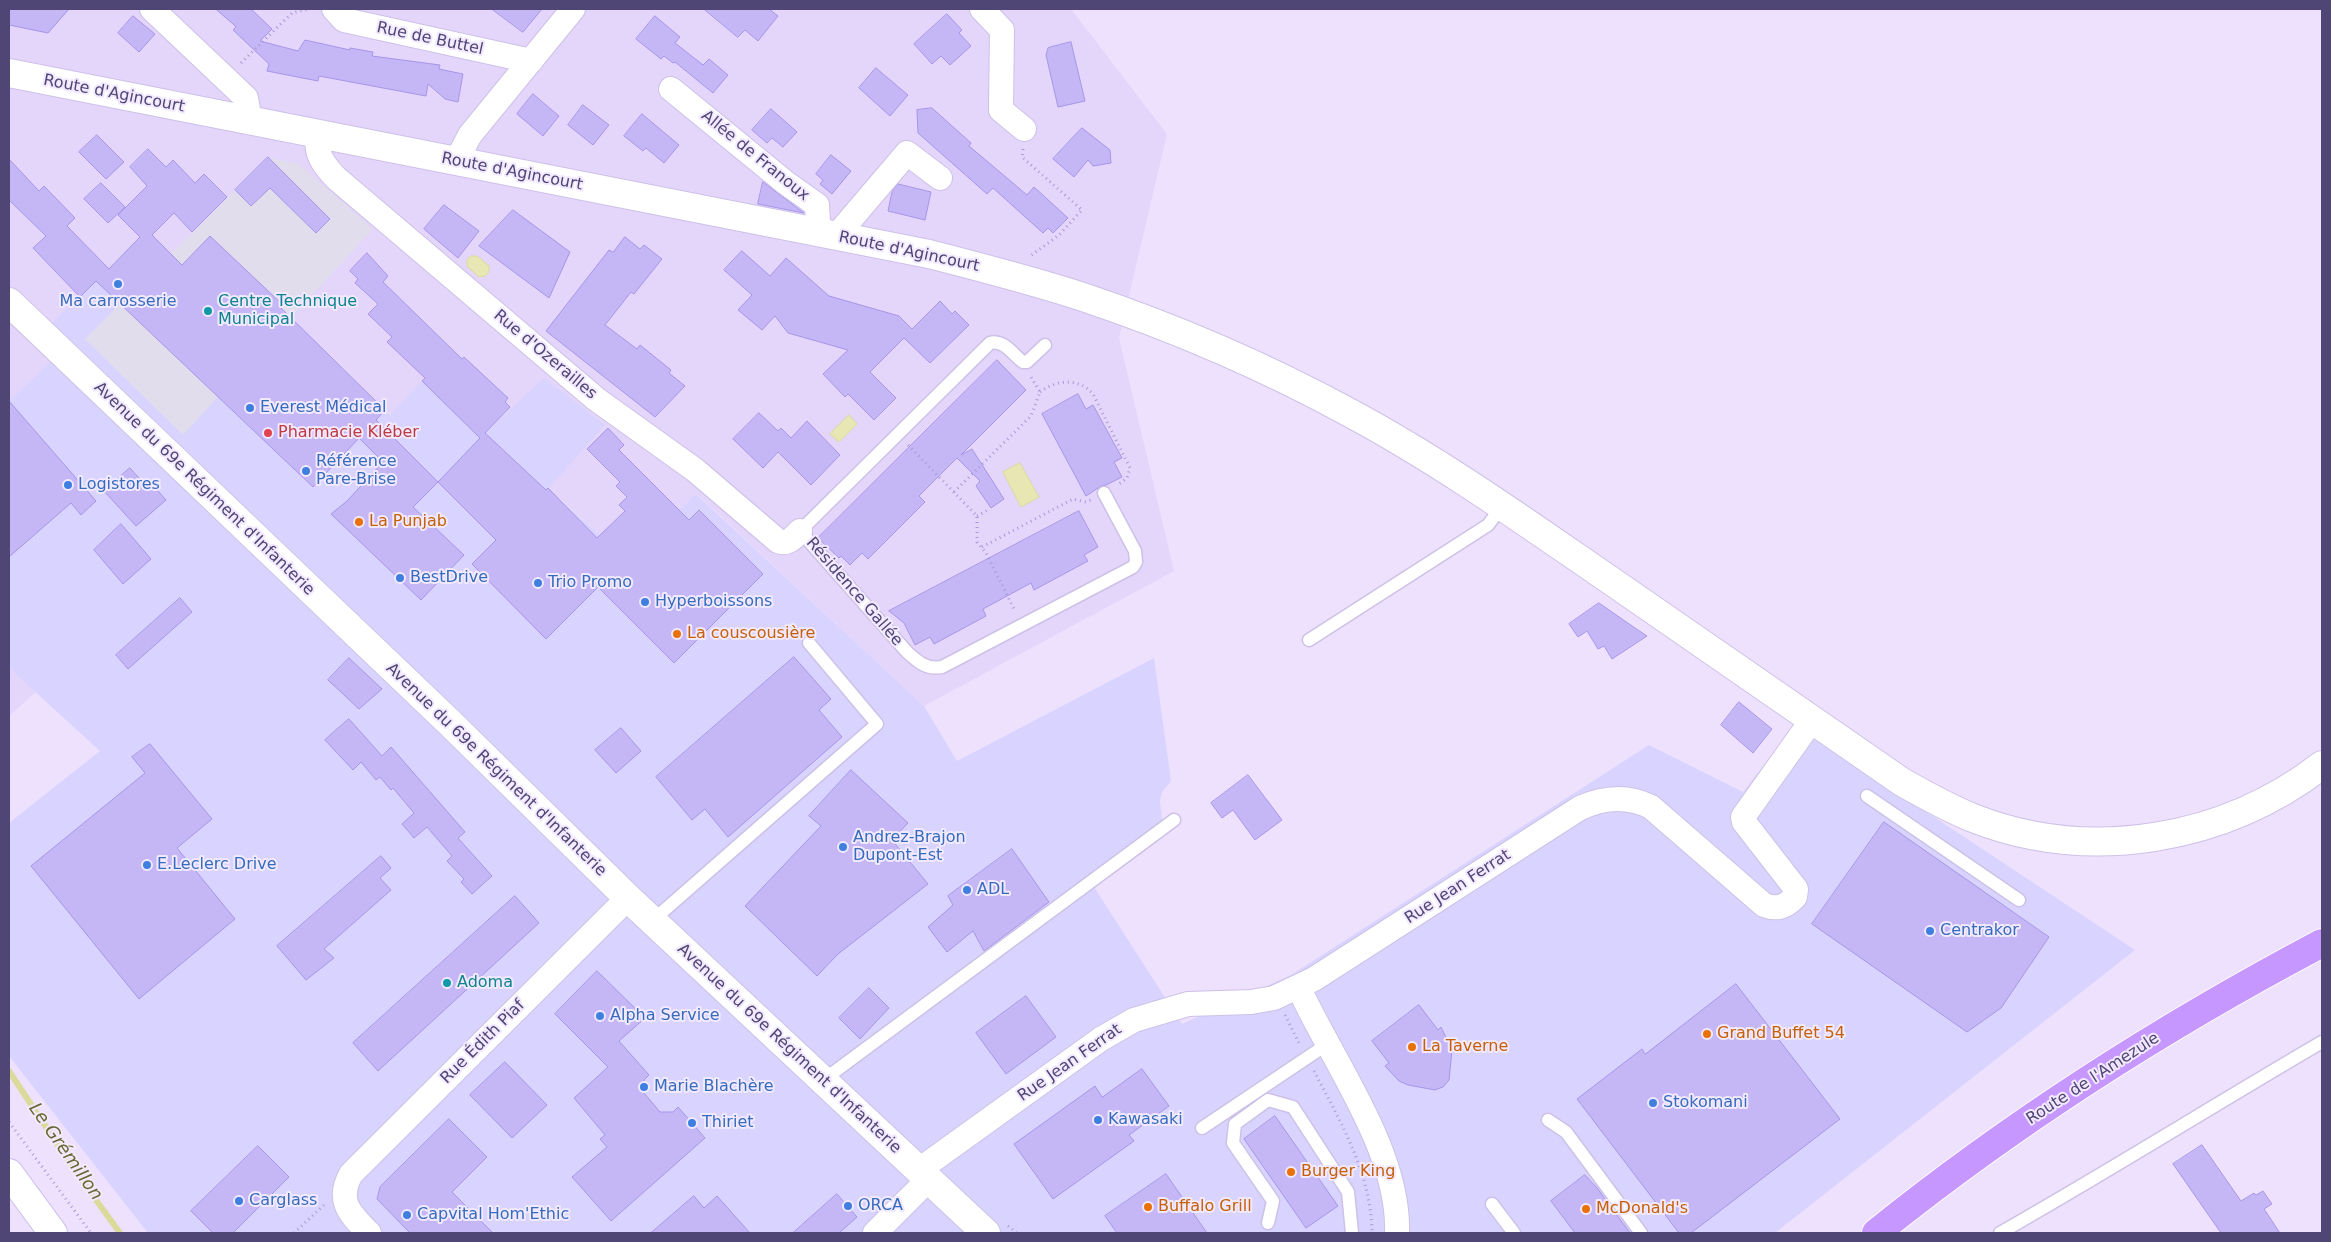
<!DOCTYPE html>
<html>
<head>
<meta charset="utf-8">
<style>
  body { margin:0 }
  #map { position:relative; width:2331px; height:1242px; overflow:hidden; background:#eee1fe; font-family:"DejaVu Sans",sans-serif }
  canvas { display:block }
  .frame { position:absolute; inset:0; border:10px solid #4f4676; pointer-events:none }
</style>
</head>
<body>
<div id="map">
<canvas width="2331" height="1242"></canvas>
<div class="frame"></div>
</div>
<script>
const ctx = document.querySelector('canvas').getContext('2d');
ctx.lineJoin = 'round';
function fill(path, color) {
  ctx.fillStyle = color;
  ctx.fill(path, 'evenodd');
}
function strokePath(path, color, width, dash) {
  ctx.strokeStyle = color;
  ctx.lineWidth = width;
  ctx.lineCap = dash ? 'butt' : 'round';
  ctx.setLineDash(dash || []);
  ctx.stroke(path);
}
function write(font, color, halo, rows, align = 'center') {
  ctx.font = font + ' "DejaVu Sans",sans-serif';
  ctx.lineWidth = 4;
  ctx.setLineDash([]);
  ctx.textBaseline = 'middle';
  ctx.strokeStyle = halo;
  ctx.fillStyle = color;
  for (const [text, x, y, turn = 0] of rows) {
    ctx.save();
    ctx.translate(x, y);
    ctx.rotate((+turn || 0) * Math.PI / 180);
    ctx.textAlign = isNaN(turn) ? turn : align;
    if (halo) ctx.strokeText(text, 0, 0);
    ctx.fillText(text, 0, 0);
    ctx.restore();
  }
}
const residential = new Path2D(`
  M9 9H1071L1167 134 1119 338 1174 571 924 706 697 494 628 560 548 488 483 435 391 415 292 318 373 229 268 157 170 254 147 231 32 342 51 361 9 401Z
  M9 668 36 692 9 716Z`);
const commercial = new Path2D(`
  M268 157 299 164 373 229 292 318 390 415 422 381 475 432 483 435 544 378 605 425 548 489 628 560 696 494 924 706 957 761 1154 658 1171 781 1162 792 1160 801 1162 820 1087 876 1182 1024 1291 975 1649 745 1743 792 1795 725 2135 950 1775 1233H148L9 1056V823L100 751 9 668V401L51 361 31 343 147 230 170 254Z`);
const industrial = new Path2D(`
  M268 157 299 164 373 229 183 435 85 339Z`);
const water = new Path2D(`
  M471 256H477L489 266V272L485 276 479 277 467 266V260Z
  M849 415 857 424 839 442 830 434Z
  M1020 463 1039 497 1021 507 1003 472Z`);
const stream = new Path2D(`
  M9 1071 75 1171 120 1233`);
const building = new Path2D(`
  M9 9H69L48 33 9 25Z
  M216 9H251L272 29 260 41 298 51 305 40 350 50V48L373 52 372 56 440 65 439 69 463 74 458 102 445 99 428 84 426 96 319 76 318 81 267 71 269 64 233 30 236 27Z
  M492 9H542L523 32Z
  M704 9H769L778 16 758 41 745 30 738 37Z
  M947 14 962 30 959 33 971 46 950 65 941 56 932 64 914 44Z
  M133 16 155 34 139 52 118 33Z
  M655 16 680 37 675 43 703 65 709 59 728 75 713 93 675 62 673 63 664 56 661 59 636 39Z
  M1071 42 1085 101 1058 107 1046 55 1048 48Z
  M876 68 908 95 890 116 859 88Z
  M533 94 559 116 543 136 517 114Z
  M583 105 609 125 593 145 568 125Z
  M932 108 971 143 969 146 1027 195 1034 187 1068 218 1053 233 1048 228 1043 233 993 188 987 194 918 133 917 110Z
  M771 109 797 132 783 147 772 138 767 143 752 130Z
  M642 114 679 145 664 163 646 148 643 151 624 136Z
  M1082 128 1110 150 1111 163 1093 166 1088 160 1074 177 1053 159Z
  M97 135 124 162 106 179 79 152Z
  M148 149 166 167 173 160 195 183 204 174 227 197 192 232 174 213 152 235 182 265 210 236 283 305 280 307 385 410 376 420 438 482 413 507 464 555 421 600 331 514 347 501 383 462 359 438 313 487 96 281 80 297 33 248 46 236 9 200V159L39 191 44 186 75 218 67 226 109 269 140 237 118 215 147 186 130 167Z
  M831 155 851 171 832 194 820 184 823 180 816 174Z
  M268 157 330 219 316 233 270 188 251 206 235 190Z
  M763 182 800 210 804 213 758 204Z
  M101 183 125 207 108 223 84 199Z
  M898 184 931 192 925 220 888 211 892 192Z
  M444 205 479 231 458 258 424 229Z
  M513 210 570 252 549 298 479 246Z
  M625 237 640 249 644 245 662 259 634 294 631 292 605 325 637 349 640 345 671 370 669 373 685 386 655 417 546 331 609 250 613 252Z
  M742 251 770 276 786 258 829 296 899 316 912 329 940 301 952 314 955 311 969 325 930 363 904 338 870 372 896 398 874 420 848 394 845 397 823 374 848 350 788 333 775 316 762 330 738 310 752 295 724 270Z
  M367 253 388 276 383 282 462 359 464 357 508 398 505 402 510 407 485 433 546 490 548 488 597 538 625 511 619 505 627 497 616 486 620 482 587 449 608 428 624 445 619 450 689 520 699 510 763 574 674 663 598 587 546 639 472 564 496 540 438 482 480 438 422 381 425 378 387 342 392 337 368 314 378 304 355 283 358 279 350 271Z
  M997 360 1026 390 961 455 972 449 1004 499 991 508 976 486 980 481 957 458 919 496 925 502 868 559 862 553 850 565 841 556 839 558 818 538Z
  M1078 394 1086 409 1093 405 1122 458 1114 462 1122 477 1106 485 1101 486 1086 496 1042 414Z
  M9 401 96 501 81 515 71 503 9 557Z
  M759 413 778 431 781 428 791 438 807 421 840 455 811 485 778 452 763 468 733 439Z
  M130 468 147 487 151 483 166 500 136 526 104 491Z
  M1079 511 1098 547 1084 555 1088 561 1034 590 1031 583 983 609 986 616 934 644 930 637 915 645 904 623 889 611Z
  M121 524 151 559 123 584 94 550Z
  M180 598 192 612 128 669 116 655Z
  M1599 603 1635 628 1647 636 1612 659 1604 646 1598 649 1587 631 1578 637 1569 624Z
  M794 657 831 699 819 710 842 737 728 837 705 809 692 820 656 777Z
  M349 658 382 689 359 709 328 680Z
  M1739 702 1772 729 1753 753 1721 725Z
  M349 719 382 756 391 747 465 832 458 838 492 876 472 894 461 882 464 879 447 861 452 856 427 827 414 838 402 824 414 813 393 788 391 790 380 777 376 780 361 762 353 770 325 740Z
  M621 728 641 751 616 773 595 750Z
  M150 744 212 819 177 848 235 919 139 999 31 866 145 773 132 757Z
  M851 770 908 823 892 840 928 884 838 954 817 976 745 906 821 826 809 816Z
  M1248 775 1282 820 1255 840 1233 810 1222 818 1211 803Z
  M1884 822 2049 937 2001 1008 1967 1032 1812 924Z
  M1012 849 1049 902 984 951 973 931 947 952 928 927 953 905 948 896Z
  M381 856 391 868 380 878 391 890 324 949 334 958 306 980 277 946Z
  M515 896 539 923 378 1071 353 1043Z
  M597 971 645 1018 619 1041 649 1075 644 1080V1093L660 1112H673L678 1107 705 1138 611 1221 572 1177 607 1147 600 1139 605 1135 574 1098 608 1067 555 1014Z
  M1736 984 1840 1119 1691 1233H1679L1577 1099 1642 1049 1645 1054Z
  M869 988 889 1008 860 1039 839 1018Z
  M1026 996 1056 1037 1006 1074 976 1033Z
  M1419 1005 1438 1030 1441 1027 1452 1050 1449 1080 1443 1087 1435 1090 1408 1085 1399 1081 1385 1066 1389 1063 1372 1041Z
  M505 1062 547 1105 512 1138 470 1095Z
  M1142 1069 1169 1106 1129 1135 1134 1141 1053 1199 1014 1144 1095 1086 1102 1097Z
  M1275 1116 1338 1206 1306 1228 1244 1139Z
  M449 1119 487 1157 452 1192 493 1233H410L377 1199 380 1187Z
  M2202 1145 2241 1201 2254 1193 2256 1195 2263 1191 2272 1204 2264 1209 2280 1233H2221L2173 1164Z
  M258 1146 289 1177 233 1233H213L191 1211Z
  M1166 1174 1207 1233H1117L1105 1216Z
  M1585 1175 1597 1188 1630 1233H1575L1551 1201Z
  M837 1194 857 1217 839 1233H793Z
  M694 1196 704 1208 717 1196 750 1233H651Z`);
const path = new Path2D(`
  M241 63 292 13 310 9
  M1023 149 1022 157 1082 210 1059 235 1029 257
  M1040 392C1056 380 1078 377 1093 394L1130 468 1127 478 1118 485
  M908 445 977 516V542L986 553 1015 611
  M954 492 1031 416 1040 392 1031 377
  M977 516 988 510
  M982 547 1073 499 1086 502 1091 500
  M1285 1015 1299 1043
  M1314 1071C1341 1123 1371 1173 1372 1233
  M9 1122 91 1233
  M1008 1226 1017 1233
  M294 1233 325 1204`);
const service = new Path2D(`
  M1045 345 1027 362H1023C1013 355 1004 339 990 343L800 531 907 652C918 662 927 670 942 667L1133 567 1136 562 1135 551 1104 493
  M1309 640 1488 525 1502 506
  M1867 796 2019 900
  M652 921 877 724 809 643
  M822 1081 1174 820
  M1548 1120 1566 1132 1641 1233
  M1202 1128 1326 1045
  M1492 1204 1514 1233
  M1268 1223 1273 1201 1233 1143 1235 1124 1268 1100 1293 1107 1348 1192 1352 1233
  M2000 1233C2109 1171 2214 1105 2322 1042`);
const minor = new Path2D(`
  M152 9 246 98 250 121
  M334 9 344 20 531 61
  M982 9 1002 30 1001 110 1024 129
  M671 89 786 183 817 205 818 222 815 232
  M318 135C315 154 323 164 336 178L596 399 695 470 778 541C788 545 793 538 800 531
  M459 161 461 152 470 135 573 9
  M841 237 844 227 907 153 940 178
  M1299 988C1332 1061 1400 1151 1397 1233
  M919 1170 1101 1039 1134 1020 1188 1004 1251 1002 1274 998 1314 979 1580 808C1604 797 1627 795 1651 807L1764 905C1777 910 1785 907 1795 897L1796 889 1744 822 1743 817 1812 720
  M369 1233C350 1214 336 1201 351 1174L628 898
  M875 1233 928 1180`);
const tertiary = new Path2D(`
  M9 73 929 254C980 267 1030 280 1080 296 1173 327 1266 367 1352 414 1441 462 1524 521 1607 578 1705 646 1804 714 1902 782 1925 795 1948 808 1973 818 2090 864 2225 840 2322 765
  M9 302 450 723 628 898 986 1233`);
const secondary = new Path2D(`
  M9 1173 53 1233`);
const primary = new Path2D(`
  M1876 1233C2014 1122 2165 1026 2322 943`);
const markers = [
  [118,284,5,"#3f7fe0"],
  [208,311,5,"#0f9aa8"],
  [250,408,5,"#3f7fe0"],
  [268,433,5,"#e0444e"],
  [306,471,5,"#3f7fe0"],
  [68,485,5,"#3f7fe0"],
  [359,522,5,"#e8710a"],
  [400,578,5,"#3f7fe0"],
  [538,583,5,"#3f7fe0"],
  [645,602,5,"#3f7fe0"],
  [677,634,5,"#e8710a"],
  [843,847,5,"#3f7fe0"],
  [147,865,5,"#3f7fe0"],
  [967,890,5,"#3f7fe0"],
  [1930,931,5,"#3f7fe0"],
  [447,983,5,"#0f9aa8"],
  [600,1016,5,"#3f7fe0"],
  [1707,1034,5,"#e8710a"],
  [1412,1047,5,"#e8710a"],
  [644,1087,5,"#3f7fe0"],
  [1653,1103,5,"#3f7fe0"],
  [1098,1120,5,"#3f7fe0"],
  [692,1123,5,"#3f7fe0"],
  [1291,1172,5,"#e8710a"],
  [239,1201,5,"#3f7fe0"],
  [848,1206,5,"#3f7fe0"],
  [1148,1207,5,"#e8710a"],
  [1586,1209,5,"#e8710a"],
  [407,1215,5,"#3f7fe0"]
];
const streetNames = [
  ["Rue de Buttel",430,39,12],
  ["Route d'Agincourt",114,94,11],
  ["Allée de Franoux",755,156,39],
  ["Route d'Agincourt",512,172,11],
  ["Route d'Agincourt",909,252,12],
  ["Rue d'Ozerailles",545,355,40],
  ["Avenue du 69e Régiment d'Infanterie",204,489,44],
  ["Résidence Gallée",854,592,49],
  ["Avenue du 69e Régiment d'Infanterie",496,770,44],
  ["Rue Jean Ferrat",1458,887,-33],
  ["Rue Édith Piaf",483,1042,-45],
  ["Avenue du 69e Régiment d'Infanterie",789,1049,43],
  ["Rue Jean Ferrat",1070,1063,-35],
  ["Route de l'Amezule",2093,1079,-33]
];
const shopNames = [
  ["Ma carrosserie",118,302,"center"],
  ["Everest Médical",260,408],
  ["Référence",316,462],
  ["Pare-Brise",316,480],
  ["Logistores",78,485],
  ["BestDrive",410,578],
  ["Trio Promo",548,583],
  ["Hyperboissons",655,602],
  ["Andrez-Brajon",853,838],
  ["Dupont-Est",853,856],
  ["E.Leclerc Drive",157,865],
  ["ADL",977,890],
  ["Centrakor",1940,931],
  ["Alpha Service",610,1016],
  ["Marie Blachère",654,1087],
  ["Stokomani",1663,1103],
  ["Kawasaki",1108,1120],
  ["Thiriet",702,1123],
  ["Carglass",249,1201],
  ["ORCA",858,1206],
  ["Capvital Hom'Ethic",417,1215]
];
const cultureNames = [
  ["Centre Technique",218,302],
  ["Municipal",218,320],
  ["Adoma",457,983]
];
const healthNames = [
  ["Pharmacie Kléber",278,433]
];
const foodNames = [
  ["La Punjab",369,522],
  ["La couscousière",687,634],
  ["Grand Buffet 54",1717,1034],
  ["La Taverne",1422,1047],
  ["Burger King",1301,1172],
  ["Buffalo Grill",1158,1207],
  ["McDonald's",1596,1209]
];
const waterNames = [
  ["Le Grémillon",65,1152,55]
];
fill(residential, '#e4d5fb');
fill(commercial, '#d9d4ff');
fill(industrial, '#e1ddec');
fill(water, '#e8e7b4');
strokePath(water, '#dbda9a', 1);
strokePath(stream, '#dbda9a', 6);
fill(building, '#c5b7f5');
strokePath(building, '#a796e9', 1);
strokePath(service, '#cdc1e7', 15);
strokePath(minor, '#cdc1e7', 26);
strokePath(tertiary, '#cdc1e7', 30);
strokePath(secondary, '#c9bcea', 30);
strokePath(primary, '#fff', 30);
strokePath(path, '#a89ada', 3, [1, 4]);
strokePath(service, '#fff', 12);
strokePath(minor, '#fff', 24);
strokePath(tertiary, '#fff', 28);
strokePath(secondary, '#fff', 28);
strokePath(primary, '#c697ff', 28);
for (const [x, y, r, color] of markers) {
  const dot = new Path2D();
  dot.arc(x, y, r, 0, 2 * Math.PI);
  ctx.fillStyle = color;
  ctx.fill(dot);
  strokePath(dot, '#f2e9ff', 2);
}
write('16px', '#4f4676', '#f2e9ff', streetNames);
write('16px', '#366cbe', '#f2e9ff', shopNames, 'left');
write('16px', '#0d838f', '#f2e9ff', cultureNames, 'left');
write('16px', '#be3a42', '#f2e9ff', healthNames, 'left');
write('16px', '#c56008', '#f2e9ff', foodNames, 'left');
write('italic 18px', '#676731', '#f2e9ff', waterNames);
</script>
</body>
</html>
